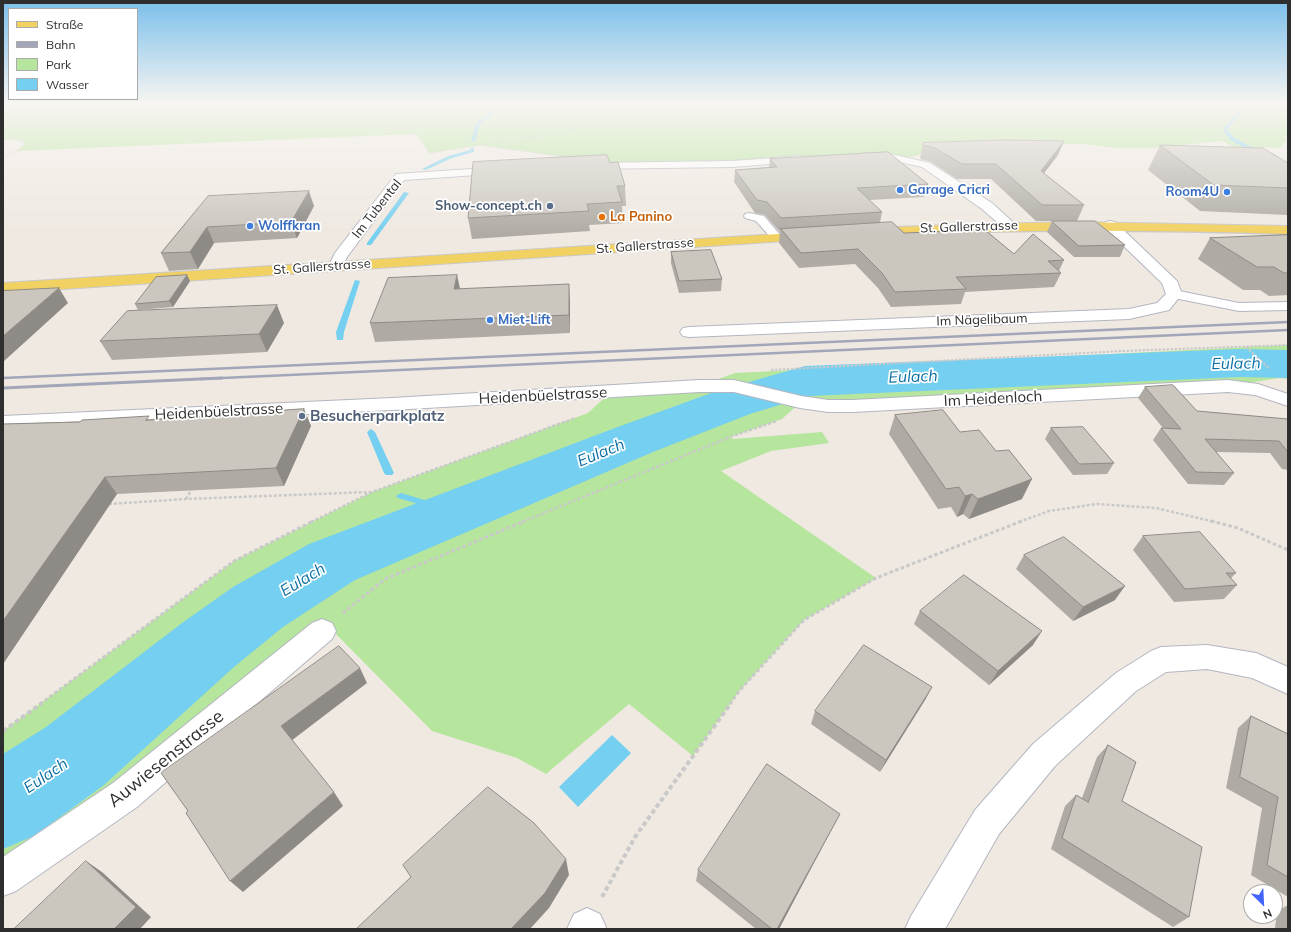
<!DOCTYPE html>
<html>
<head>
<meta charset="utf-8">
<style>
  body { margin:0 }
  #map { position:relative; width:1291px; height:932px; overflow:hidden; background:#efe9e1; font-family:Mulish,sans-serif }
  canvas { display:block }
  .frame { position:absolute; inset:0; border:4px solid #2e2e2e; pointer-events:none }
  .legend { position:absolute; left:8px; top:8px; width:130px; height:92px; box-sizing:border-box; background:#fff; border:1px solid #ababab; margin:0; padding:5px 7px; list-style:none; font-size:12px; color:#2e2e2e }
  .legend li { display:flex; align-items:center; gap:8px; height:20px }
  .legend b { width:20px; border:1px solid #ababab }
  .north { position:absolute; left:1243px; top:884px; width:40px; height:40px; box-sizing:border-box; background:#fff; border:1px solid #ababab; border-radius:50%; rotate:156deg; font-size:11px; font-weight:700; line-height:16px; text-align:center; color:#2e2e2e }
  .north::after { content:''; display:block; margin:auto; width:14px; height:18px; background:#4264fb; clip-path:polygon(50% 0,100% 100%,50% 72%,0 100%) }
</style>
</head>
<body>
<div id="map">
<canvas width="1291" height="932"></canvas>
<div class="frame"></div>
<ul class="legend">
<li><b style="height:5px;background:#f2d163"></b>Straße</li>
<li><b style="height:5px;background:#a3a6b8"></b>Bahn</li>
<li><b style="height:11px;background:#b6e59e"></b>Park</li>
<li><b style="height:11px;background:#75cff0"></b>Wasser</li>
</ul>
<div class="north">N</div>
</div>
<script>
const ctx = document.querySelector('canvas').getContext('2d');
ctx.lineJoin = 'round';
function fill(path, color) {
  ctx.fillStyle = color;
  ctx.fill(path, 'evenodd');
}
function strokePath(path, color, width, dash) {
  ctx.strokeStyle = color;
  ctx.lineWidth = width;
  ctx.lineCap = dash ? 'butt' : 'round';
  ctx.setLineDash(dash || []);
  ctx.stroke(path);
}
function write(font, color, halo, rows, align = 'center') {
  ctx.font = font + ' Mulish,sans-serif';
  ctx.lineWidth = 3.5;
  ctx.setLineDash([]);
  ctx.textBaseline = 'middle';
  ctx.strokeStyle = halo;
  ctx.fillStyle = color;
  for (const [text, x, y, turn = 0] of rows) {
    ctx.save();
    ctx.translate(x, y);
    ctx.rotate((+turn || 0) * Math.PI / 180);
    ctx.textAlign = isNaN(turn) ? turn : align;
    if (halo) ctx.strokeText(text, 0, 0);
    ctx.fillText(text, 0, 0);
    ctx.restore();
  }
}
const green = new Path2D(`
  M3 104H1288V136H1282L1287 139 1280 148 1262 147 1288 163V180L1223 141 1152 148H1116L1083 144 966 145 948 146 904 159 733 164 622 165 480 145 429 153 422 141 415 134 17 151 23 146 24 142 16 139 3 140Z
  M1288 345V379L1280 378 1228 386 853 406 801 402 782 419 730 437 733 439 822 432 829 443 771 451 721 471 876 578 804 620 740 690 693 756 629 704 546 774 517 758 432 731 328 626 3 878V731L234 561 372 492 588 413 611 392 699 386 735 373Z`);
const water = new Path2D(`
  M612 735 631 753 578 807 559 787Z`);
const stream = new Path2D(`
  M484 104H488L492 115 480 124 475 141 471 142 476 123 488 115Z
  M1243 107 1246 108 1227 129 1234 138 1259 151V153H1255L1230 140 1223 129Z
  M470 148H474V152L452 158 426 170 422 169 448 156 470 150Z
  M404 192 409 193 371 245H367V243Z
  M355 280 360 281 344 332 343 340H337L336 332Z
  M371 429 375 432 394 473 392 475H386L384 473 367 432Z
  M401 493 458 510 460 512 458 514 455 515 398 498 396 496Z`);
const river = new Path2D(`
  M1240 349 1288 350V378L1240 377 809 396 750 414 653 452 355 580 283 627 234 667 104 785 34 836 3 849V754L46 727 182 623 233 587 309 544 615 428 714 392 805 366Z`);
const pathFar4 = new Path2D(`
  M408 104 379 116C401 126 416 131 429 153L428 154
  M1072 104 1166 115 1207 114 1246 104
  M3 140 16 139 24 142 19 150 3 157
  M483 146 570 157
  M430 153 568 132 580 125 590 104`);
const pathFar3 = new Path2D(`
  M1246 347 1270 369
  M771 370 1122 351 1288 345`);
const pathFar2 = new Path2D(`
  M186 499 192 489
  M109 504 186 499 370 492
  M311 522 372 492 575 418
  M522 522 730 437 777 421
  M1019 522 1049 511 1097 504 1156 508 1215 522`);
const pathFar1 = new Path2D(`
  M1211 521 1238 528 1288 550
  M343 613 385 579 525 521
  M40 704 234 561 313 521
  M730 704 740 690 804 620 876 578 1022 521`);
const path = new Path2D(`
  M3 731 42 703
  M602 897 635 837 731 703`);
const lane = new Path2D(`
  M749 213 764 216 781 236 783 238 781 240H773L756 221 745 218 744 216 745 214Z
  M1174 290 1239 303 1288 302V310L1239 311 1169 297 1167 294 1169 291Z`);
const street = new Path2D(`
  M864 153H886L930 163 992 203 1017 226 1015 229H1005L982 209 922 167 886 159 860 158 858 156Z
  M800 156 804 157 806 159 804 161 733 167 588 169 584 168 582 166 584 164 588 163 733 161Z
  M502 167 506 169 508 171 506 173 404 180 347 257 341 268 336 269 331 268 329 265 335 253 396 174Z
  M1110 221 1115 222 1177 281 1182 294 1169 310 1129 319 689 337 683 336 680 332 683 328 689 327 1129 309 1157 303 1166 294 1162 283 1105 228 1103 225 1105 222Z
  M699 380H734L801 396 828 400H853L1228 380 1258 384 1288 394V406L1255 395 1228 392 853 412H828L800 408 734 392H699L392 410 3 428V416L392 398Z
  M322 619 332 623 336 631 332 639 137 807 16 891 3 896V857L113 783 312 623Z
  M1207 645 1256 653 1288 667V694L1252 678 1207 669 1166 672 1136 691 1055 766 999 834 945 929H905L911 916 975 810 1033 744 1116 673 1151 651 1161 647Z
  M587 908 600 914 606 927 605 929H567L574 914Z`);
const primary = new Path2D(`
  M1079 222 1288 226V234C1149 230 1009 229 870 236L865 235 863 232 865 229 870 228 975 224Z
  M810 232 815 233 817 236 815 239 3 293V283Z`);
const railFar1 = new Path2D(`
  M3 378 1288 322
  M200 379 1288 330`);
const rail = new Path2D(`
  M3 388 222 378`);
const wall = new Path2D(`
  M923 143 1058 155 1044 173 1084 205 1077 221 1125 245 1120 257H1074L1047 232 1052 221H1036L991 179H957L931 162 920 159Z
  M1160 145 1288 163V215L1200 211 1148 170Z
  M770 159 928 184 924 197 869 200 882 212 880 223 904 233 1014 254 1064 260 1059 271 1061 273 1054 287 965 292 961 304 891 307 878 288 855 264 799 268 779 243 780 232 765 215 755 213 734 182 735 170 769 167Z
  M610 163 625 186 626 206H622L623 223 589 225 590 231 472 239 468 218Z
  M208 196 314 206 297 238 214 243 198 269 169 271 161 253Z
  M1288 235V295L1269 296 1260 290H1243L1198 259 1210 238Z
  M671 252 722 279 721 291 679 293 671 263Z
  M187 275 190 281 173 307 138 310 135 304Z
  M460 289 570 302V333L375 342 370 323Z
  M284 323 267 352 112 360 100 341Z
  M1145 387 1197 411 1288 419V470L1282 469 1270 453 1215 452 1234 473 1224 485 1188 484 1153 440 1161 428H1163L1138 398Z
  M304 409 311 426 284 486 117 494 3 664V424L150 419Z
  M895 415 960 432 1022 499 969 519 963 514 957 517 951 507 938 509 889 434Z
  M1051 428 1114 463 1107 474 1073 475 1045 439Z
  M1143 536 1236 573 1231 578 1237 585 1224 599 1174 602 1133 550Z
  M1024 555 1115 600 1073 621 1016 569Z
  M920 611 1033 645 989 685 914 624Z
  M932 687 925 700 880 772 811 724 815 711Z
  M1251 716 1288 734V897L1251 875 1262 808 1226 788 1238 728Z
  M1108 745 1122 801 1189 917 1173 927 1051 849 1065 806 1076 795 1082 798 1097 757Z
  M840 814 834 825 779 929H756L696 881 698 870Z
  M1288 905V929H1275L1277 911Z`);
const shadedWall = new Path2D(`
  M1064 141 1058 155 1035 185 1041 171Z
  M309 191 314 206 297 238 291 222Z
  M207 227 214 243 198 269 190 252Z
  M187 275 190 281 173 307 169 301Z
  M457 275 461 293 454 289Z
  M569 284 570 302V333L569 315Z
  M59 288 68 303 3 362V336Z
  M277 305 284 323 267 352 259 334Z
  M304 409 311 426 284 486 276 468Z
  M105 477 117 494 3 664V621Z
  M1032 479 1022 499 969 519 978 499Z
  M972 494 963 514 957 517 965 496Z
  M1125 586 1115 600 1073 621 1083 607Z
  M1042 631 1033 645 989 685 998 671Z
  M360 668 367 683 291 741 281 726Z
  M932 687 925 700 880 772 886 760Z
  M334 792 343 806 243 892 230 881Z
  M840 814 834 825 779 929H777Z
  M566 859 569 875 549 908 530 929H511Z
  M86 861 102 872 151 917 140 929H114Z`);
const building = new Path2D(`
  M1003 140 1064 141 1041 171 1084 205H1042L996 164H962L935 148 923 145V143Z
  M1160 145 1263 148 1288 163V188L1214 185Z
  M888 152 928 184 857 188 882 212 781 218 767 202 757 200 735 170 777 167 770 159Z
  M607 155 610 163 618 162 625 186H617L622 202 587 204 589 211 468 218 473 162Z
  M309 191 291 222 207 227 190 252 161 253 208 196Z
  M1052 221H1095L1125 245 1079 246Z
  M892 222 904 233 985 230 1014 254 1033 234 1064 260 1048 261 1061 273 956 277 966 289 895 292 882 273 858 249 801 253 781 229Z
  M1288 235V273H1284L1274 267H1257L1210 238Z
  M711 250 722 279 679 281 671 252Z
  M187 275 169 301 135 304 156 277Z
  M457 275 454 289 569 284V315L370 323 388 278Z
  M59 288 3 336V291Z
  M277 305 259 334 100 341 127 311Z
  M1173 385 1197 411 1288 419V452L1279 441 1205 439 1234 473 1196 472 1161 428 1181 429 1145 387Z
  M304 409 276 468 105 477 3 621V424L80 422 82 420 149 416 146 420Z
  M943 410 960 432 979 430 996 451 1009 450 1032 479 978 499 972 494 965 496 959 487 946 489 895 415Z
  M1083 427 1114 463 1079 464 1051 428Z
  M1200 532 1236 573H1226L1237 585 1185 589 1143 536Z
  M1064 537 1125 586 1083 607 1024 555Z
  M964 575 1042 631 998 671 920 611Z
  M864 645 932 687 886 760 815 711Z
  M339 646 360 668 281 726 334 792 230 881 186 813 188 811 161 773Z
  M1251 716 1288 734V877L1267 865 1278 797 1240 777Z
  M1108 745 1136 762 1122 801 1202 847 1189 917 1062 838 1076 795 1088 802Z
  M767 764 840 814 777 929H772L698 870Z
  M488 787 534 823 566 859 545 893 511 929H356L411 877 403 865Z
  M86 861 136 907 114 929H14Z`);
const markers = [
  [900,190,4,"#3f7fe0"],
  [1227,192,4,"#3f7fe0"],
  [550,206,4,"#5c6f8a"],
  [602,217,4,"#e8710a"],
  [250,226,4,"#3f7fe0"],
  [490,320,4,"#3f7fe0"],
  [302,416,4,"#5c6f8a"]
];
const farShopnames = [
  ["Garage Cricri",908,190],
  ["Room4U",1219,192,"right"],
  ["Wolffkran",258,226],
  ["Miet-Lift",498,320]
];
const farServicenames = [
  ["Show-concept.ch",542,206]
];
const farStreetnames = [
  ["Im Tubental",377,209,-52],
  ["St. Gallerstrasse",969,227,-2],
  ["St. Gallerstrasse",645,246,-4],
  ["St. Gallerstrasse",322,267,-4],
  ["Im Nägelibaum",982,320,-2]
];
const farFoodnames = [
  ["La Panino",610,217]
];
const streetNames = [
  ["Heidenbüelstrasse",543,396,-3],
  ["Im Heidenloch",993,399,-3],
  ["Heidenbüelstrasse",219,412,-3]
];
const serviceNames = [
  ["Besucherparkplatz",310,416]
];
const waterNames = [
  ["Eulach",1236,364,-1],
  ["Eulach",913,377,-2],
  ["Eulach",601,453,-22],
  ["Eulach",303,580,-31],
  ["Eulach",46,776,-34]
];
const nearStreetnames = [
  ["Auwiesenstrasse",166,759,-39]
];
fill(green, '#b6e59e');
fill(water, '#75cff0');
fill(stream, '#75cff0');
fill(river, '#75cff0');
strokePath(lane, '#b4b7c1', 2);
strokePath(street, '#b4b7c1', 2);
strokePath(primary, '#c9c9c9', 2);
strokePath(pathFar4, '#c9c9c9', 1, [1.5, 1]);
strokePath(pathFar3, '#c9c9c9', 2, [2.5, 1.5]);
strokePath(pathFar2, '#c9c9c9', 2.5, [3, 2]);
strokePath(pathFar1, '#c9c9c9', 3, [3.5, 2.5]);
strokePath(path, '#c9c9c9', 4, [4.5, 3]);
fill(lane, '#fff');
fill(street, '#fff');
fill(primary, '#f2d163');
strokePath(railFar1, '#a3a6b8', 2.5);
strokePath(rail, '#a3a6b8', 3);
fill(wall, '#afaba4');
fill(shadedWall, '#8e8b86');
fill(building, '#cbc7bf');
strokePath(building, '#8e8b86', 1);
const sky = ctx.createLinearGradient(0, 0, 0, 235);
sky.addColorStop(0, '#7abfeb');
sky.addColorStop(0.44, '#f8f5f2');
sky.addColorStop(1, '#f8f5f200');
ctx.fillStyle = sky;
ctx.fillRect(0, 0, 1291, 235);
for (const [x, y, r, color] of markers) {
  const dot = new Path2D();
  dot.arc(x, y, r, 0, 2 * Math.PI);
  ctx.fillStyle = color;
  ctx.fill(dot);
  strokePath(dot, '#fff', 1.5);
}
write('bold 13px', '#366cbe', '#fff', farShopnames, 'left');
write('bold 13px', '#4e5e75', '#fff', farServicenames, 'right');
write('13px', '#2e2e2e', '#fff', farStreetnames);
write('bold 13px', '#c56008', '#fff', farFoodnames, 'left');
write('15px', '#2e2e2e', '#fff', streetNames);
write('bold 15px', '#4e5e75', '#fff', serviceNames, 'left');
write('italic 16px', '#0d6fa3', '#fff', waterNames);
write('18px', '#2e2e2e', '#fff', nearStreetnames);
</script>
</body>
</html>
